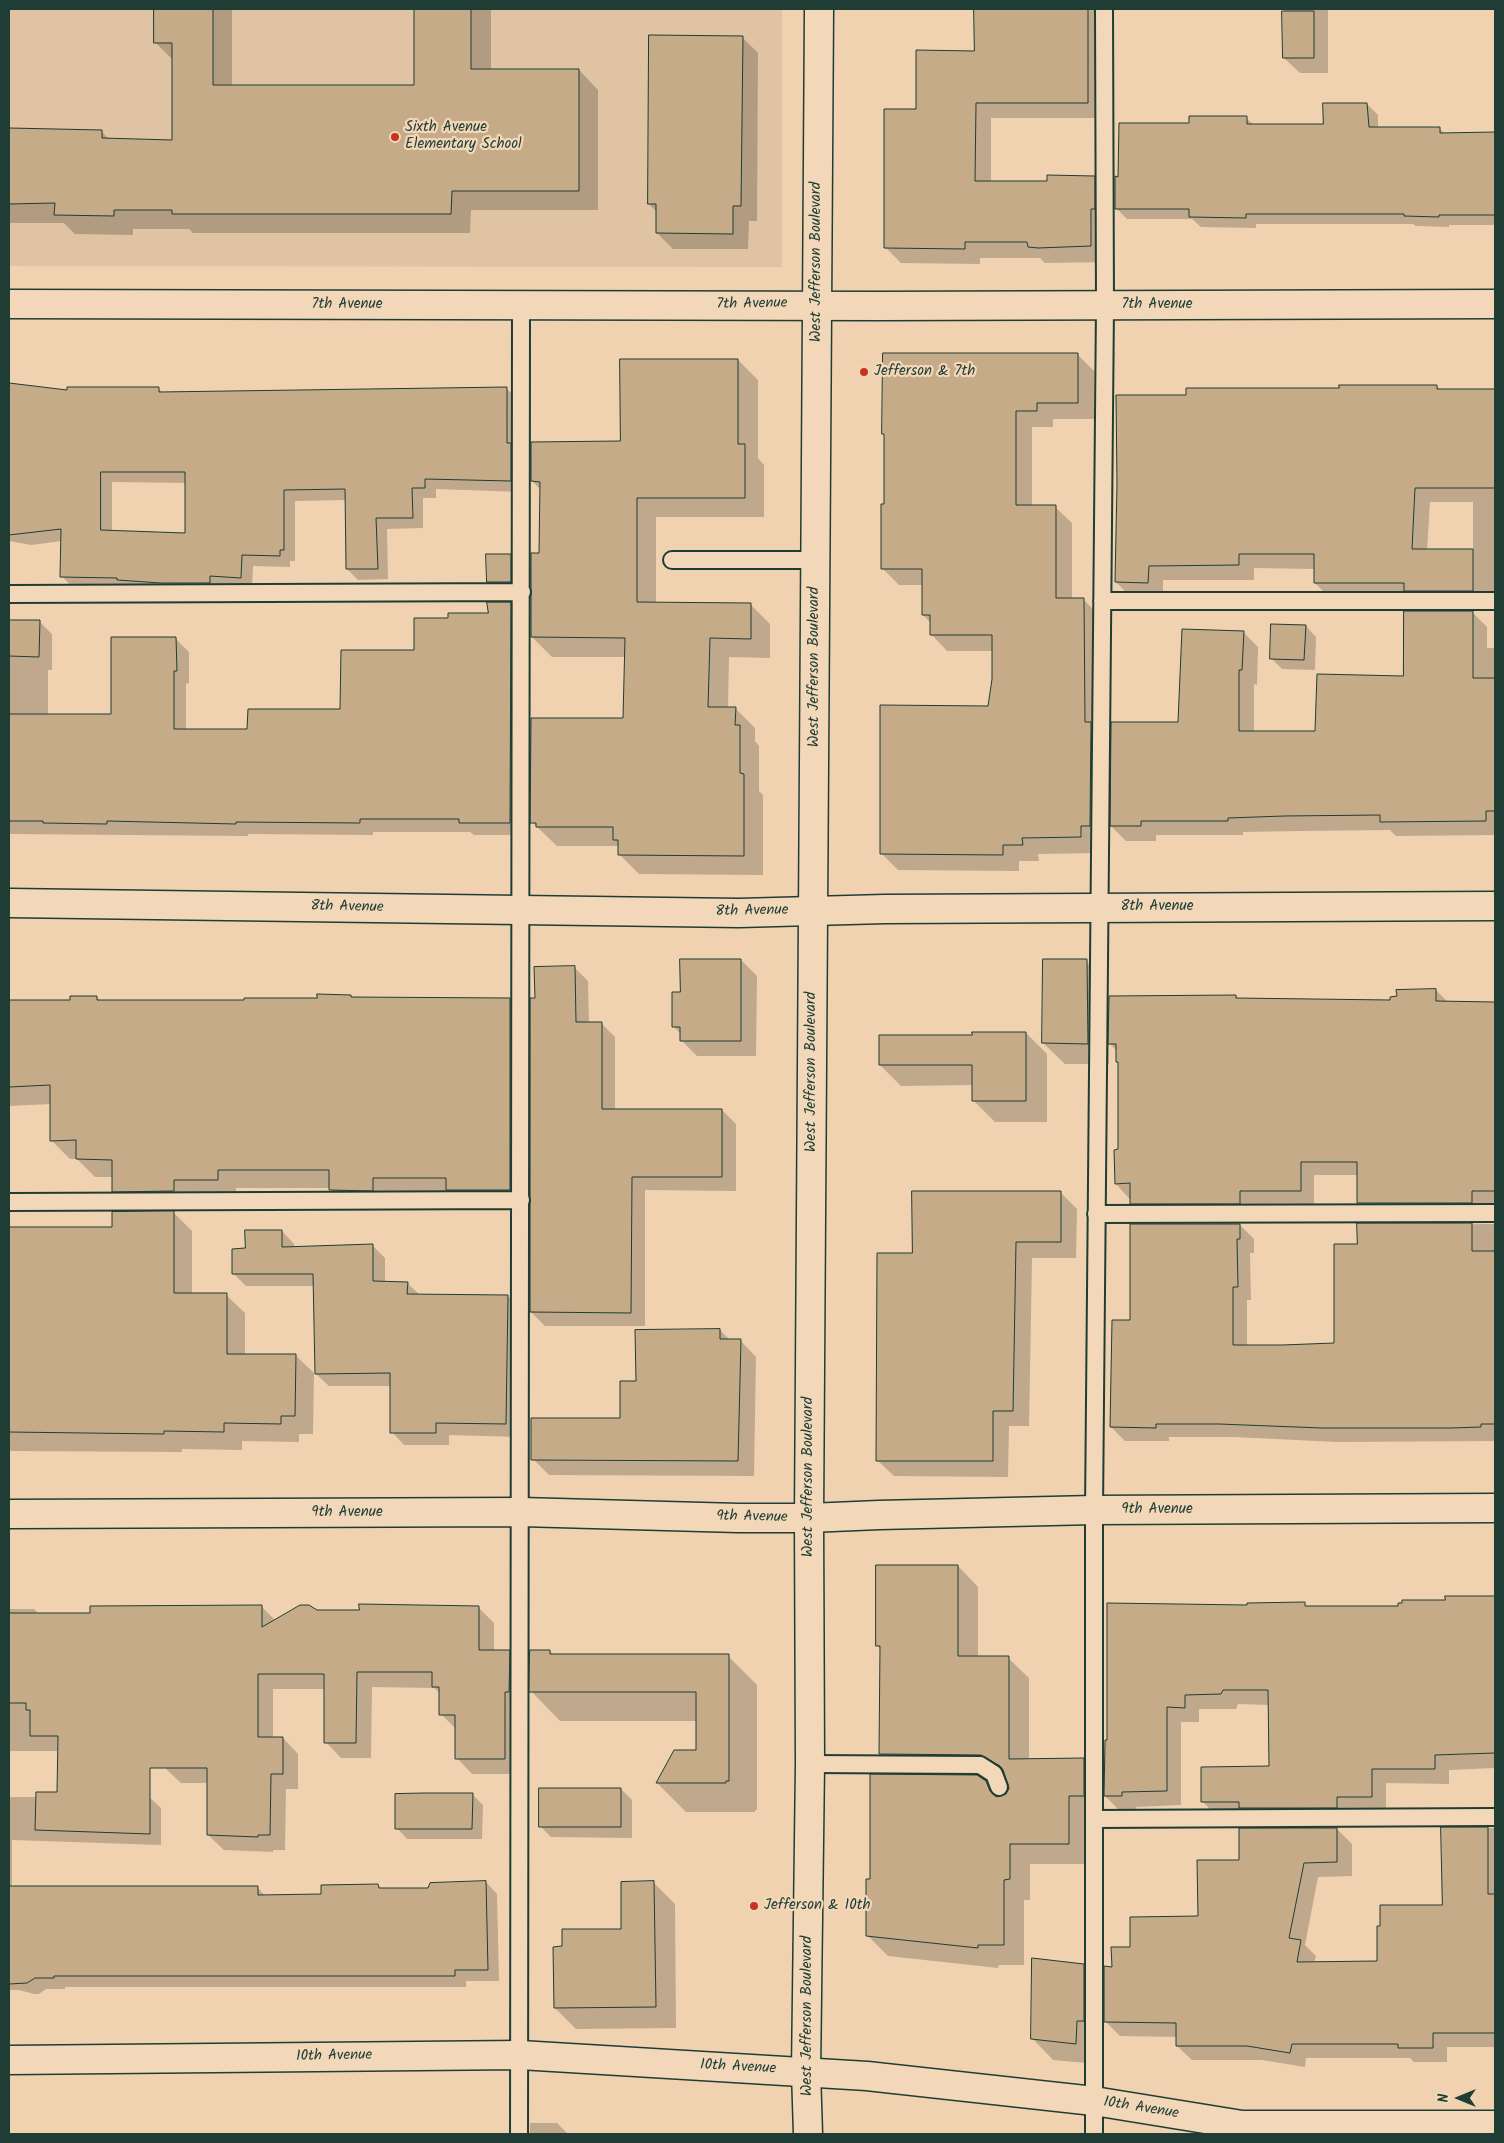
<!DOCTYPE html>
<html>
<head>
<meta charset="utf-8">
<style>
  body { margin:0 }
  #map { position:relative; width:1504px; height:2143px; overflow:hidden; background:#f0d2b0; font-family:Kalam,sans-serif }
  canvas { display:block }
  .frame { position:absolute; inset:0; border:10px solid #1f3d34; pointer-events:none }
  .north { position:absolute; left:1434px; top:2073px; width:50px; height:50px; -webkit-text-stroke:4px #f2d8b9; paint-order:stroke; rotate:270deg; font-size:14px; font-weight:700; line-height:20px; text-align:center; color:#1f3d34 }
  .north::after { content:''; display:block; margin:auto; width:18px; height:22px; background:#1f3d34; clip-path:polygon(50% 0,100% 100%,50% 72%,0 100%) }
</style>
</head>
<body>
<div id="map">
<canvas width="1504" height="2143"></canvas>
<div class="frame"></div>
<div class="north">N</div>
</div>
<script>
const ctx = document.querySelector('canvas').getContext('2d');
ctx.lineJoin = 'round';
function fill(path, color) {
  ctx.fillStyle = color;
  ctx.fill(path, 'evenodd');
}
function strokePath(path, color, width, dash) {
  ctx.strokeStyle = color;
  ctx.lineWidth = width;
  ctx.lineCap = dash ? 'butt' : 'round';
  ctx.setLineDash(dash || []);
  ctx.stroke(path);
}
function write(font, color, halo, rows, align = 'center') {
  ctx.font = font + ' Kalam,sans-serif';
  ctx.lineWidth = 4.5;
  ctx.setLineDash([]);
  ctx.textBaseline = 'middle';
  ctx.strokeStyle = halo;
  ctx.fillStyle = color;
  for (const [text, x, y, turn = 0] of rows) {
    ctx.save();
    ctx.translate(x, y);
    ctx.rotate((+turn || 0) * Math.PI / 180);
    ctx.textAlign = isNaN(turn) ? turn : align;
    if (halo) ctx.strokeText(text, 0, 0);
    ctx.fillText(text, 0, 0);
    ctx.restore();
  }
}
const built = new Path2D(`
  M9 9H782V267L9 266Z`);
const shadow = new Path2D(`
  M153 9H232V86H416V11L413 9H491V70H579L598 90V210H471L470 233H193L189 229H133V235L75 234 64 223H9V130L101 131 110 140 174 141V61L155 42Z
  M976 9H1107L1103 118H991V182H1048L1094 177 1110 193 1107 262 1045 263 1040 258H980V264L901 263 885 247 917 110 975 52Z
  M1284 9H1328V73H1300L1284 58Z
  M742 37 758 53 757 221H749L748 249H673L657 233V212L649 204Z
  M1367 104 1378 115V128L1440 129 1445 134 1495 133V225H1449V227L1416 226 1413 224H1256V228L1201 227 1192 219H1127L1116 208 1120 178 1190 124 1246 118 1254 125H1324Z
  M1077 354 1094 371V419H1053V427H1032V506L1055 507 1072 523V600L1083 599 1100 616 1097 853 1038 854 1039 861H1019V871L898 870 881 853 989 708 993 679V651H947L931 634V623L923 615V585H899L882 568 885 506V436L883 433Z
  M738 360 758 380V458L764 465V517H656V604H750L770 624V658L729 657 728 708H735L755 728V741L759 746V791L763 795V875L639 874 619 854V846H557L532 822 625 719 626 657H552L532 637 540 554 541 490 532 481 621 442Z
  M15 385 68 391 158 388 163 393 506 388 518 400 522 492 436 489V498H423V528L387 529 388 579 358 580 347 569 346 500 295 501V561H290V567L253 566 252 588H73L62 576V541L31 545 9 541V386ZM112 482 187 483 186 534 112 531Z
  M1437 386 1440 390 1495 389V599L1330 598 1315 583V569L1254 568V580H1163V598L1131 597 1116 582 1187 396ZM1430 502H1473V551H1427Z
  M510 555 521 566V592H499L488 582Z
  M510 603 523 617V835H474L470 832H373V835L248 834V836L9 834V621H39L52 634V670H48V715H112L176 639 189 652V683L186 684V731H248L341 710 416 652 449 619 489 614Z
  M1472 612 1487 627V648H1495V835L1396 836 1390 830 1299 831 1243 832V835H1156V841H1126L1111 826 1179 723 1243 632 1258 647 1257 685 1254 684V732H1317L1404 677Z
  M1306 626 1316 637 1315 670 1282 669 1271 658Z
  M741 960 757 976 756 1056H697L681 1040V1034L673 1026 681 994Z
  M1086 961 1107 982V1016L1110 1019 1236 996 1239 999 1391 1001 1436 990 1448 1002 1495 1003V1217H1372L1358 1203V1175H1314V1204L1254 1205V1217H1146L1116 1184 1119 1151V1064L1117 1062V1051L1109 1043V1064H1065L1043 1043Z
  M574 967 588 981 589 1023H601L615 1037V1110H722L736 1124V1191L645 1190V1326H545L531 1312 536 999Z
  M97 997 100 1001 169 1002 352 998 510 999 528 1018V1208H348L330 1188H236V1198L132 1209 114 1191V1177H95L77 1159H70L51 1140V1104L9 1106V1001H71Z
  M1026 1033 1047 1054V1122H995L974 1101V1085L901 1086 880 1065 974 1037Z
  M1061 1193 1077 1209 1076 1258H1032L1029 1426H1009L1008 1477 894 1476 877 1460 913 1254Z
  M174 1213 192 1231V1295H226L245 1313V1355H295L314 1373 313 1434H299V1442L242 1441V1450L182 1449V1452L9 1451V1228H114Z
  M1495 1224V1441L1337 1442 1234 1437H1169V1441H1125L1111 1427 1132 1321 1240 1225 1254 1239V1253H1250L1251 1300H1247V1347L1336 1345 1358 1246V1225Z
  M282 1231 294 1244V1248L372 1245 385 1258V1282L407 1283 420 1295 508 1296 520 1309 518 1437 449 1435V1445H404L392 1432V1386H329L316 1374 315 1286H246L233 1273 246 1250Z
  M720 1330 730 1340H740L756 1357 754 1476 549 1475 533 1459 621 1419 637 1382Z
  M958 1566 978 1587V1658H1008L1029 1678V1760H1083L1105 1781 1109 1741 1249 1606 1304 1604 1308 1607H1399L1446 1601V1597H1495V1768L1449 1770V1784L1386 1783V1812L1218 1817 1203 1802 1271 1767 1270 1705 1238 1704 1236 1709H1199V1722H1181V1805L1136 1807V1811H1120L1104 1795V1816L1089 1864H1030V1900H1024V1965H999L998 1968 888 1956 867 1935 871 1880 902 1776 880 1754 881 1650 877 1645ZM975 1775H1002L1007 1778 1010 1788 1007 1795 1000 1797 985 1782Z
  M262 1607 276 1621 317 1611 479 1608 494 1623V1651H509L525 1667 520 1774H472L457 1758V1730L441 1714V1694L434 1688 372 1687 371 1758H341L326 1742V1689H273V1738H283L298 1754V1789H286L285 1850H273V1852L224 1850 208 1835V1783H181L165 1768 69 1751H9V1609H34L39 1614H92Z
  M550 1651 554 1656H728L757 1685V1810H755V1812H686L657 1783 697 1751V1721H560L531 1691Z
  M621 1789 632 1800V1838L551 1837 540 1826Z
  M472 1794 483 1805 482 1839H407L397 1828Z
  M9 1797H149L161 1808V1845L12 1840V1887H257L266 1897 322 1896 378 1885 382 1889H429L486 1882 497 1894 499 1981H466V1987H65V1989H46L39 1994H34L19 1990H9Z
  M1495 1828V2047H1447V2062H1414L1410 2058H1306L1305 2067 1262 2060H1192L1177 2046V2037L1120 2036 1104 2020V2042H1097V2064L1053 2060 1032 2038 1083 1965 1105 1987 1113 1968 1132 1948 1199 1917 1240 1861 1337 1829 1352 1844V1876L1318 1877 1305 1945 1316 1956 1314 1963 1379 1962 1443 1906 1442 1829Z
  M654 1883 675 1904 676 2028 576 2029 555 2008 563 1947 622 1930Z
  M530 2123H557L568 2134H530Z`);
const building = new Path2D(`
  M154 9H213V85H414V9H471V69H579V191H452L451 214H172V210H114V216L54 215 55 203 9 204V128L102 130V138L172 140V43H154Z
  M974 9H1088V103H976L975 181H1047V175L1095 176V209H1091V246L1038 248 1028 247 1027 242H965V249L884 248V109H916V50L974 51Z
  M1282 11H1314V58H1283Z
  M649 35 743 36 741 206H733V234L656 233V204H648Z
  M1323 103H1367L1369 127H1440V133L1495 132V215H1439V217L1404 216V214H1246V218L1189 217V209H1115V176L1118 177 1119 123H1189V116H1247V124H1323Z
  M883 353H1078V403H1037V411H1016V505H1056V598H1084L1085 722H1091L1090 826H1081V837L1022 838 1023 845H1003V855L880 854V705L988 706 992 679V635H930V615H922V569H881V504H884V434H882Z
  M620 359H738V444H745V498H637V602L751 603V639L710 638 708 707H736L735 725H740V773L744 774V856L618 855V840H613V827H536V823H530L531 718H623L625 638 531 637V553H539L540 482 531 481V442L620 441Z
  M9 383 67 390V387H159V392L507 387V443H511V481L425 479V488H412L413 518H376L378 569H346L345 489 284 490V550H280V556L242 555 241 578 210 576V583H161L117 580V578L60 577 61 529 9 535ZM101 472H185V533L101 530Z
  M1339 385H1437V389H1495V488H1415L1412 549H1473V591H1404V583H1314V554H1239V565L1149 566 1148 583 1115 582 1117 484 1116 395H1186V388H1339Z
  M486 554H511V582H487Z
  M487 602H511L510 823H459V819H360V823L236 822V824L107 821V824L43 823V821H9V714H111V637H176L177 671H174V729H247L248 709H340L341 650H414V618H448V613H488Z
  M1404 611H1473V678H1495V811H1486V821L1380 822V815L1284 816 1228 818V821H1141V826H1110L1111 722H1178L1182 629 1244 631 1242 670H1239V731H1315L1317 674 1403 676Z
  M9 620H40L39 657 9 656Z
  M1271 624 1306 625 1304 660 1270 659Z
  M680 959H741V1041H680V1027H672V992H680Z
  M1043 959H1087L1088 1044 1042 1043Z
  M575 966 576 1022H602V1109H722V1177H632L631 1313 530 1312V998H535L534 967Z
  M1436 989V1001L1495 1002V1191H1472V1203H1357V1162H1301V1191H1240V1204H1130V1183L1115 1184 1114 1150 1118 1149V1062H1116V1044H1108L1109 996 1236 995V998L1390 1000V997L1397 996 1396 990Z
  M317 994 351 995V997L510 998V1190H446V1178H373V1191L329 1190V1170H218V1180H174V1191L112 1192V1160L76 1159V1140L50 1141V1085L9 1087V1000H70V996H97V1000H244V998H317Z
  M972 1032H1026V1101H972V1065H879V1035H972Z
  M912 1191H1061V1242H1016L1013 1411H993V1461H876L877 1253H912Z
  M174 1211V1293H227V1354H296L295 1416H281V1424L224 1423V1432L164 1431V1434L9 1432V1227H112V1212Z
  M1357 1223H1472V1251H1495V1424H1481V1427L1451 1428H1322L1219 1424H1156V1428L1110 1427 1112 1320H1130V1224H1240V1239H1237L1238 1287H1233V1345H1282L1334 1343V1244H1357Z
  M245 1230H282V1247L373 1244V1281L408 1282 407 1294 508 1295 506 1424 436 1423V1433H390V1373L315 1374 313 1274H232V1249L245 1248Z
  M720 1329V1339H741L738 1461 531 1460V1418H620V1381H636L635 1330Z
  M876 1565H958V1656H1009V1759L1084 1758V1796H1069V1844H1010V1879L1004 1880V1945H978V1948L866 1936V1879H870V1774L977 1775 986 1781 990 1791 997 1797 1006 1794 1009 1788 1003 1770 1000 1766 981 1755 879 1754 880 1646H876Z
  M1445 1596H1495V1753L1435 1755V1769H1372V1797H1337V1808H1239V1802H1201V1767L1269 1766 1268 1690H1223L1221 1694 1185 1695V1708L1167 1707V1791L1122 1792V1796H1104L1105 1740H1107V1603L1247 1605V1603L1305 1602V1606H1398V1603H1402V1600H1445Z
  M359 1604 479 1606V1650H510L509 1692H505V1759H455V1715H439V1687H432V1672H357L356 1743H324V1674H258V1737H283V1774H271L270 1835H258V1837L207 1835V1768H150V1834L35 1830 36 1792H57L58 1736H30V1710H26V1703H9V1613H90V1606L262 1605V1627L300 1605H309L317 1610H359Z
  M530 1650H550V1654H729V1781H726V1783H656L674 1750H696V1692H529Z
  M539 1788H621V1827H539Z
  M425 1793H473L472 1829H395V1794Z
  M1441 1827H1488V1894H1495V2033H1433V2048H1398V2044H1292L1290 2053 1247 2046H1176V2023L1104 2022V1966L1112 1967 1111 1947H1130V1917L1198 1916 1197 1860H1239V1828H1337V1862L1304 1863 1289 1938 1301 1940 1297 1962 1377 1961V1926H1380V1905H1442Z
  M486 1881 488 1970H455V1976H54V1978H35L27 1983 9 1984V1886H258V1895L321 1894V1885L378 1884 379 1888H428L430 1883Z
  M654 1881 656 2007 554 2008 553 1947 562 1946V1929H621V1882Z
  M1032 1958 1084 1964V2021H1077L1076 2044 1031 2039Z`);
const service = new Path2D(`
  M672 560H816
  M9 594 522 592
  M1102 601H1495
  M9 1202 521 1200
  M1096 1214 1495 1213
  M810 1764 980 1765 994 1774 999 1787
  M1094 1819 1495 1817
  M519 2134 521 306
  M1094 2134V1510L1105 305 1104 9`);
const minor = new Path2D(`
  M9 903 739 913 885 909 1495 906
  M9 1514 521 1512 738 1518H809L879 1515 1094 1510 1495 1508
  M9 2060 520 2055 867 2076 1094 2101 1242 2125H1495`);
const tertiary = new Path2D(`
  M9 304 879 306 1495 304`);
const secondary = new Path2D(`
  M808 2134 806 2072 810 1764 809 1518 819 9`);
const markers = [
  [395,137,5,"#c8321e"],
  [864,372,5,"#c8321e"],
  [754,1906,5,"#c8321e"]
];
const poiNames = [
  ["Sixth Avenue",405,128],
  ["Elementary School",405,145],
  ["Jefferson & 7th",874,372],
  ["Jefferson & 10th",764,1906]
];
const streetNames = [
  ["West Jefferson Boulevard",817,262,-90],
  ["7th Avenue",347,305],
  ["7th Avenue",752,305,-1],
  ["7th Avenue",1157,305],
  ["West Jefferson Boulevard",815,667,-90],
  ["8th Avenue",1157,907],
  ["8th Avenue",347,908,1],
  ["8th Avenue",752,912,-1],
  ["West Jefferson Boulevard",812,1072,-90],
  ["West Jefferson Boulevard",809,1477,-90],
  ["9th Avenue",1157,1510],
  ["9th Avenue",347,1513],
  ["9th Avenue",752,1518,1],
  ["West Jefferson Boulevard",808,2016,-90],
  ["10th Avenue",334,2057,-1],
  ["10th Avenue",738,2068,3],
  ["10th Avenue",1141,2109,9]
];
fill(built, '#dfc3a2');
fill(shadow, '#0003');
fill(building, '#c5ab88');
strokePath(building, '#1f3d34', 1);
strokePath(service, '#1f3d34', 20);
strokePath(minor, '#1f3d34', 31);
strokePath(tertiary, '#1f3d34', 31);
strokePath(secondary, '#1f3d34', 31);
strokePath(service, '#f2d8b9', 16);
strokePath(minor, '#f2d8b9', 28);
strokePath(tertiary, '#f2d8b9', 28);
strokePath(secondary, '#f2d8b9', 28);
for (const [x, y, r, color] of markers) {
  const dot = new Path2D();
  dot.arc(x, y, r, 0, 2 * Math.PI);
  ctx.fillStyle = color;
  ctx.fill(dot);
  strokePath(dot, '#f2d8b9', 2);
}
write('15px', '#1f3d34', '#f2d8b9', poiNames, 'left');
write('15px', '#1f3d34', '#f2d8b9', streetNames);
</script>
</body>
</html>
